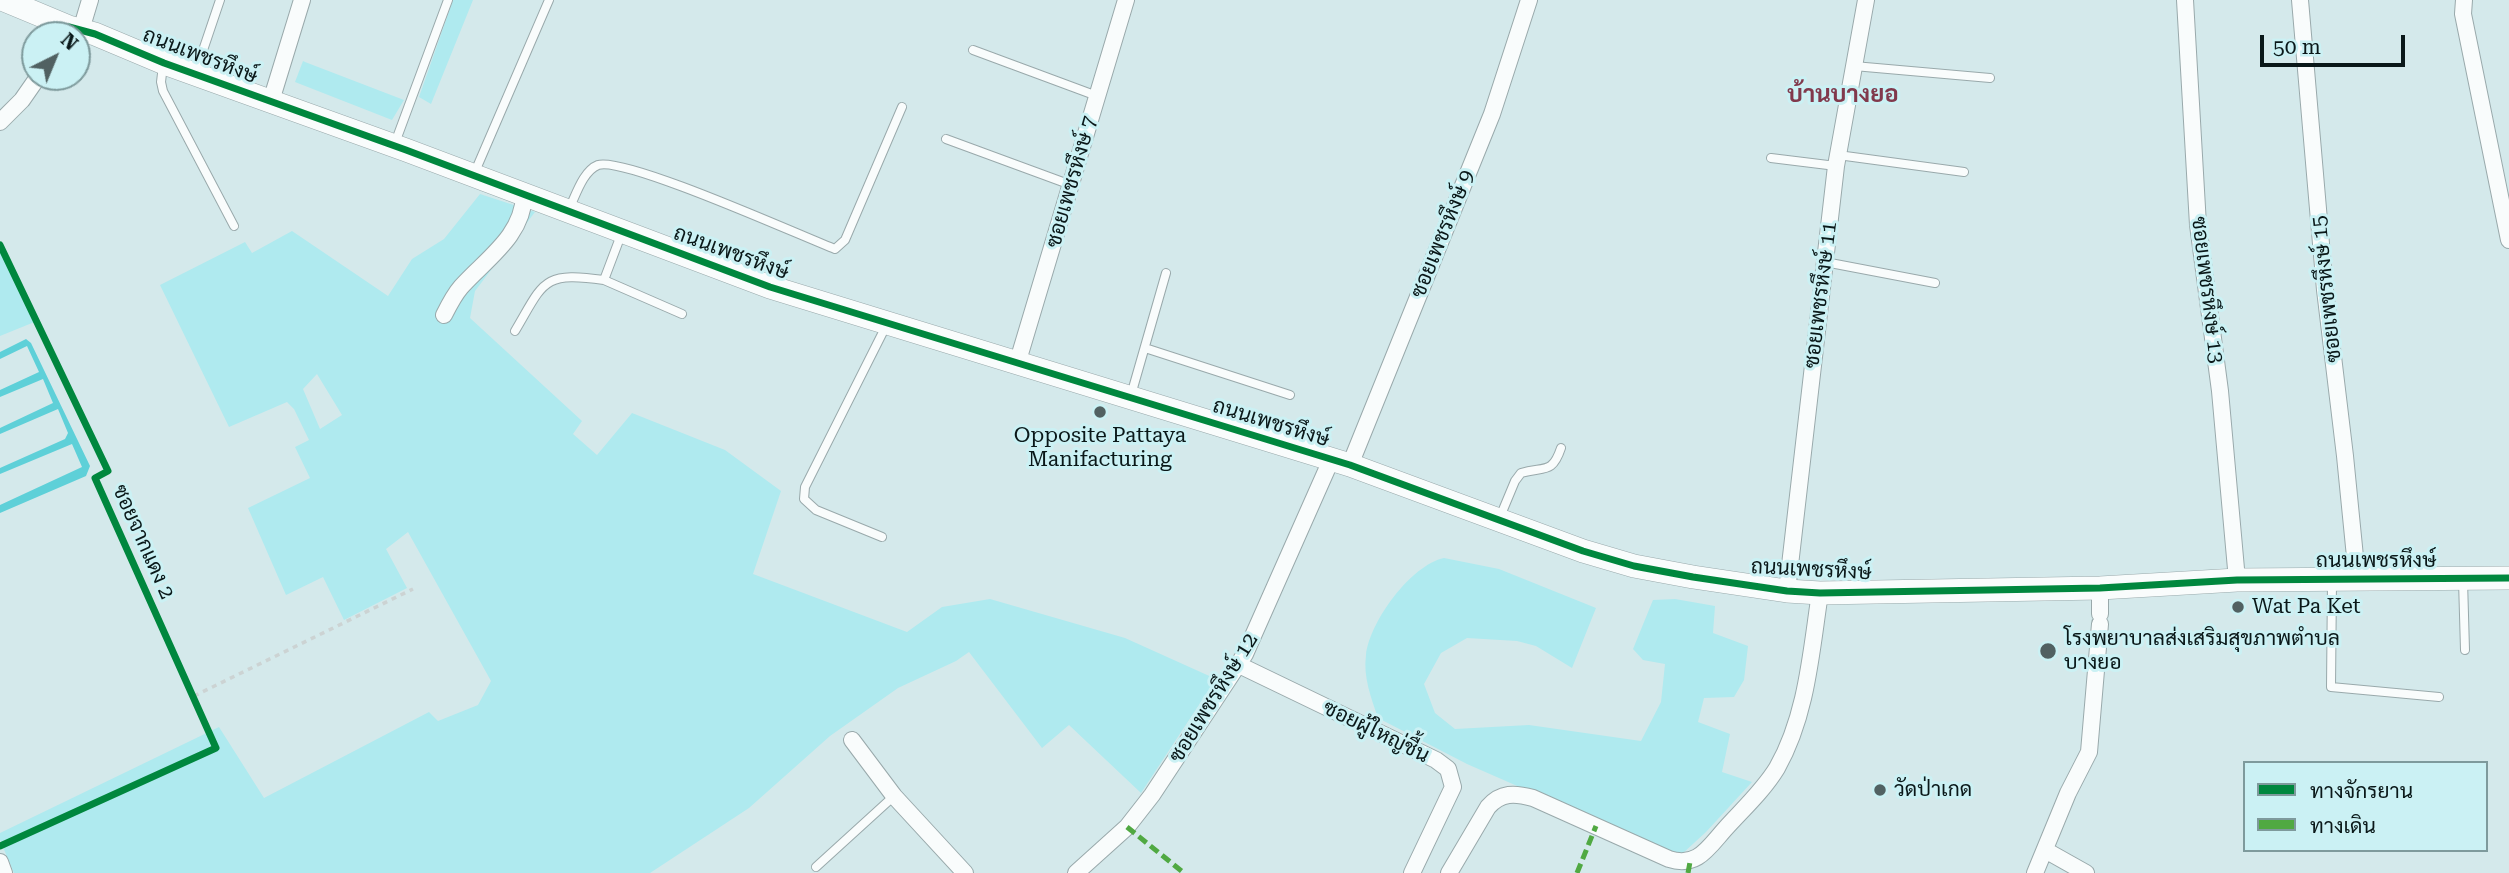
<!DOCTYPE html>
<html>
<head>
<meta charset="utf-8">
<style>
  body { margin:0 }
  #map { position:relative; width:2509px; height:873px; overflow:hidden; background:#d4e9eb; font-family:"Roboto Serif",Sarabun,serif }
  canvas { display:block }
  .legend { position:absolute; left:2243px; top:761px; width:245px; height:91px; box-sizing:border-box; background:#cbf1f4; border:2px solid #7e9a9c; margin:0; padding:9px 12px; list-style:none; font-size:21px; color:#0a1819 }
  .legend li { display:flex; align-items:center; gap:14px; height:35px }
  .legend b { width:35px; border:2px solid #7e9a9c }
  .north { position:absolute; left:21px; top:21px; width:70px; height:70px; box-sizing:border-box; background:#cbf1f4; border:2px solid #7e9a9c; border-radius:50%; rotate:43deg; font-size:19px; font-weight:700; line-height:28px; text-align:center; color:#0a1819 }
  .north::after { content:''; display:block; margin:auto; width:24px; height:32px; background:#516162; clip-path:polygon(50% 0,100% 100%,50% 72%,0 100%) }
  .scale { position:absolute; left:2260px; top:35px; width:145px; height:32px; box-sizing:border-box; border:4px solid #0a1819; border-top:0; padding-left:9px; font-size:21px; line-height:24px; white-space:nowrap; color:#0a1819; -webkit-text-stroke:5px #cbf1f4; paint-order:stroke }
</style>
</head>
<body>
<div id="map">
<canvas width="2509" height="873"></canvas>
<ul class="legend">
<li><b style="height:9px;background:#00873e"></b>ทางจักรยาน</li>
<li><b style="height:9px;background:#50a942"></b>ทางเดิน</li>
</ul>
<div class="north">N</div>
<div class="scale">50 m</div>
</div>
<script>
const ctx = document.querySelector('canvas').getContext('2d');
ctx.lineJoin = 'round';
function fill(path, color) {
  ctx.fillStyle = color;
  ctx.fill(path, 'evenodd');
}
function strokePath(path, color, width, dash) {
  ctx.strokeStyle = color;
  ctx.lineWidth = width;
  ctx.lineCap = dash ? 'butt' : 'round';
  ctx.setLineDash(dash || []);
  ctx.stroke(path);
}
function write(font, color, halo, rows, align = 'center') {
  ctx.font = font + ' "Roboto Serif",Sarabun,serif';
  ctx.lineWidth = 6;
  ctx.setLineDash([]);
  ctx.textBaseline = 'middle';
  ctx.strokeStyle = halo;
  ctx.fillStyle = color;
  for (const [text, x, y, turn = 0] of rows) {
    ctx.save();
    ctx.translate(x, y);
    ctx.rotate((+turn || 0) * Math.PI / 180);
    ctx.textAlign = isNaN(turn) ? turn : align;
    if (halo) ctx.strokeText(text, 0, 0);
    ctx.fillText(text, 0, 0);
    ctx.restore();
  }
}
const green = new Path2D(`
  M453 0H473L431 104 419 97Z
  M303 61 305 62 404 100 392 120 295 82Z
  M480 194 535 212 475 291 470 318 582 421 573 434 597 455 632 413 725 450 781 491 753 574 907 632 942 607 990 599 1125 638 1216 679 1141 793 1069 725 1042 748 969 652 956 661 898 688 830 736 749 808 650 873H14L0 840V833L219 727 264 798 429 712 438 721 478 705 491 681 408 532 386 549 407 588 344 620 323 577 286 595 248 508 310 478 295 447 309 440 294 409 287 402 229 427 160 285 245 242 252 253 292 231 388 296 412 259 444 239ZM317 374 342 415 320 429 303 389Z
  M0 245 37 321 0 336Z
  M1444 558 1499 569 1596 608 1572 668 1536 646 1517 641 1467 638 1441 653 1424 684 1435 713 1455 729 1529 725 1641 741 1661 702 1665 664 1643 660 1633 649 1653 600 1675 599 1715 606 1713 633 1748 646 1744 680 1734 697 1704 698 1698 722 1730 734 1722 772 1752 782 1706 832 1682 854 1668 852 1467 764 1378 718C1371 697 1363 677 1366 655 1370 621 1411 565 1444 558Z`);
const water = new Path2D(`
  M26 339 31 343 90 466 86 476 0 513V505L82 467 72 444 0 474V468L65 439 68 433 58 409 0 434V428L53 403 43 379 0 397V390L39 372 27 346 0 359V352Z`);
const path = new Path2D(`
  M0 245 108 471 95 478 216 748 1 845
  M194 696 413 589`);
const service = new Path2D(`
  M973 50 1097 96
  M163 65 161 82 163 91 234 226
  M1854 66 1990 78
  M196 71 220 0
  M946 139 1071 185
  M395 143 448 0
  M1838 155 1964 172
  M1771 158 1836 166
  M474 174 549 0
  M569 209C576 195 583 171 598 165 624 156 799 235 835 249L845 240 902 107
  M621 235 604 280 682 314
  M1825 262 1935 283
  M515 331C544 282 542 271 604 280
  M1145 348 1290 395
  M1131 395 1166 273
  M1500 517 1515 481 1521 473C1544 466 1552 475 1561 448
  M882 537 816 510 804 499 805 487 886 326
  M2463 580 2465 650
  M2332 581 2331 687 2439 697
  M816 867 894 796`);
const minor = new Path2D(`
  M2185 0 2198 225 2220 391 2237 580
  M2300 0 2325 290 2345 456 2357 577
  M2464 0 2463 14 2509 240
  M81 30 90 0
  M271 101 302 0
  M0 122 22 100 38 77
  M444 315C449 305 454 295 461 287 486 259 523 236 524 195
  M1017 364 1126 0
  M1350 465 1492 114 1529 0
  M2100 588V614
  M1787 591 1836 166 1866 0
  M1239 665 1436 760 1448 769 1453 787 1412 873
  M852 740 894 796 965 873
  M2045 850 2086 873
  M0 862 4 873
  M1076 873 1127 827 1152 795 1245 654 1331 460
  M1449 873 1488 807C1501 792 1515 793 1533 798L1669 859C1697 868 1708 848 1725 829 1742 810 1763 791 1777 768 1807 715 1811 652 1820 593
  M2035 873 2068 793 2089 752 2100 624`);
const secondary = new Path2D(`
  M4 0 69 27 95 34 164 63 406 150 770 287 1350 465 1583 551 1634 566 1693 577 1787 591 1820 593 2100 588 2237 580 2509 578`);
const quiet = new Path2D(`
  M1127 827 1184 873
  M1577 873 1596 826
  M1688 873 1690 862`);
const cycleway = new Path2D(`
  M64 35 69 27 95 34 164 63 406 150 770 287 1350 465 1583 551 1634 566 1693 577 1787 591 1820 593 2100 588 2237 580 2509 578
  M0 245 108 471 95 478 216 748 0 846`);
const markers = [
  [1100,412,7,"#516162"],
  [2238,607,7,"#516162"],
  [2048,651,9,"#516162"],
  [1880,790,7,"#516162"]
];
const streetNames = [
  ["ถนนเพชรหึงษ์",200,56,21],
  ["ซอยเพชรหึงษ์ 7",1072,182,-74],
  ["ซอยเพชรหึงษ์ 9",1443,234,-68],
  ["ถนนเพชรหึงษ์",731,253,20],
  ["ซอยเพชรหึงษ์ 15",2327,289,-96],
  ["ซอยเพชรหึงษ์ 13",2207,290,83],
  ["ซอยเพชรหึงษ์ 11",1821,295,-83],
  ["ถนนเพชรหึงษ์",1271,423,17],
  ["ซอยจากแดง 2",143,542,66],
  ["ถนนเพชรหึงษ์",2376,561],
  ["ถนนเพชรหึงษ์",1811,570,3],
  ["ซอยเพชรหึงษ์ 12",1214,698,-58],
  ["ซอยผู้ใหญ่ชื้น",1376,732,26]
];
const poiNames = [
  ["Opposite Pattaya",1100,436,"center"],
  ["Manifacturing",1100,460,"center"],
  ["Wat Pa Ket",2252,607],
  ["โรงพยาบาลส่งเสริมสุขภาพตำบล",2064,639],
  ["บางยอ",2064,663],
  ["วัดป่าเกด",1894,790]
];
const quarterNames = [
  ["บ้านบางยอ",1843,95]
];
fill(green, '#afeaef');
fill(water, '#5ed0d8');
strokePath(service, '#99a9ab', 10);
strokePath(minor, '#99a9ab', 18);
strokePath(secondary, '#99a9ab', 24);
strokePath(path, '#ccd3d3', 3.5, [5, 5]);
strokePath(service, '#f9fcfc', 8);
strokePath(minor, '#f9fcfc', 16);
strokePath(secondary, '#f9fcfc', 23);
strokePath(quiet, '#50a942', 5, [10, 5]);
strokePath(cycleway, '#00873e', 7);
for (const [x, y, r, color] of markers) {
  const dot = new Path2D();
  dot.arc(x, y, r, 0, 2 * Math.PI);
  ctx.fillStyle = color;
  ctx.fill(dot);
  strokePath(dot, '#cbf1f4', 2.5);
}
write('21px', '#0a1819', '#cbf1f4', streetNames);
write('21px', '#0a1819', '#cbf1f4', poiNames, 'left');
write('bold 24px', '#81394c', '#cbf1f4', quarterNames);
</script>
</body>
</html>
